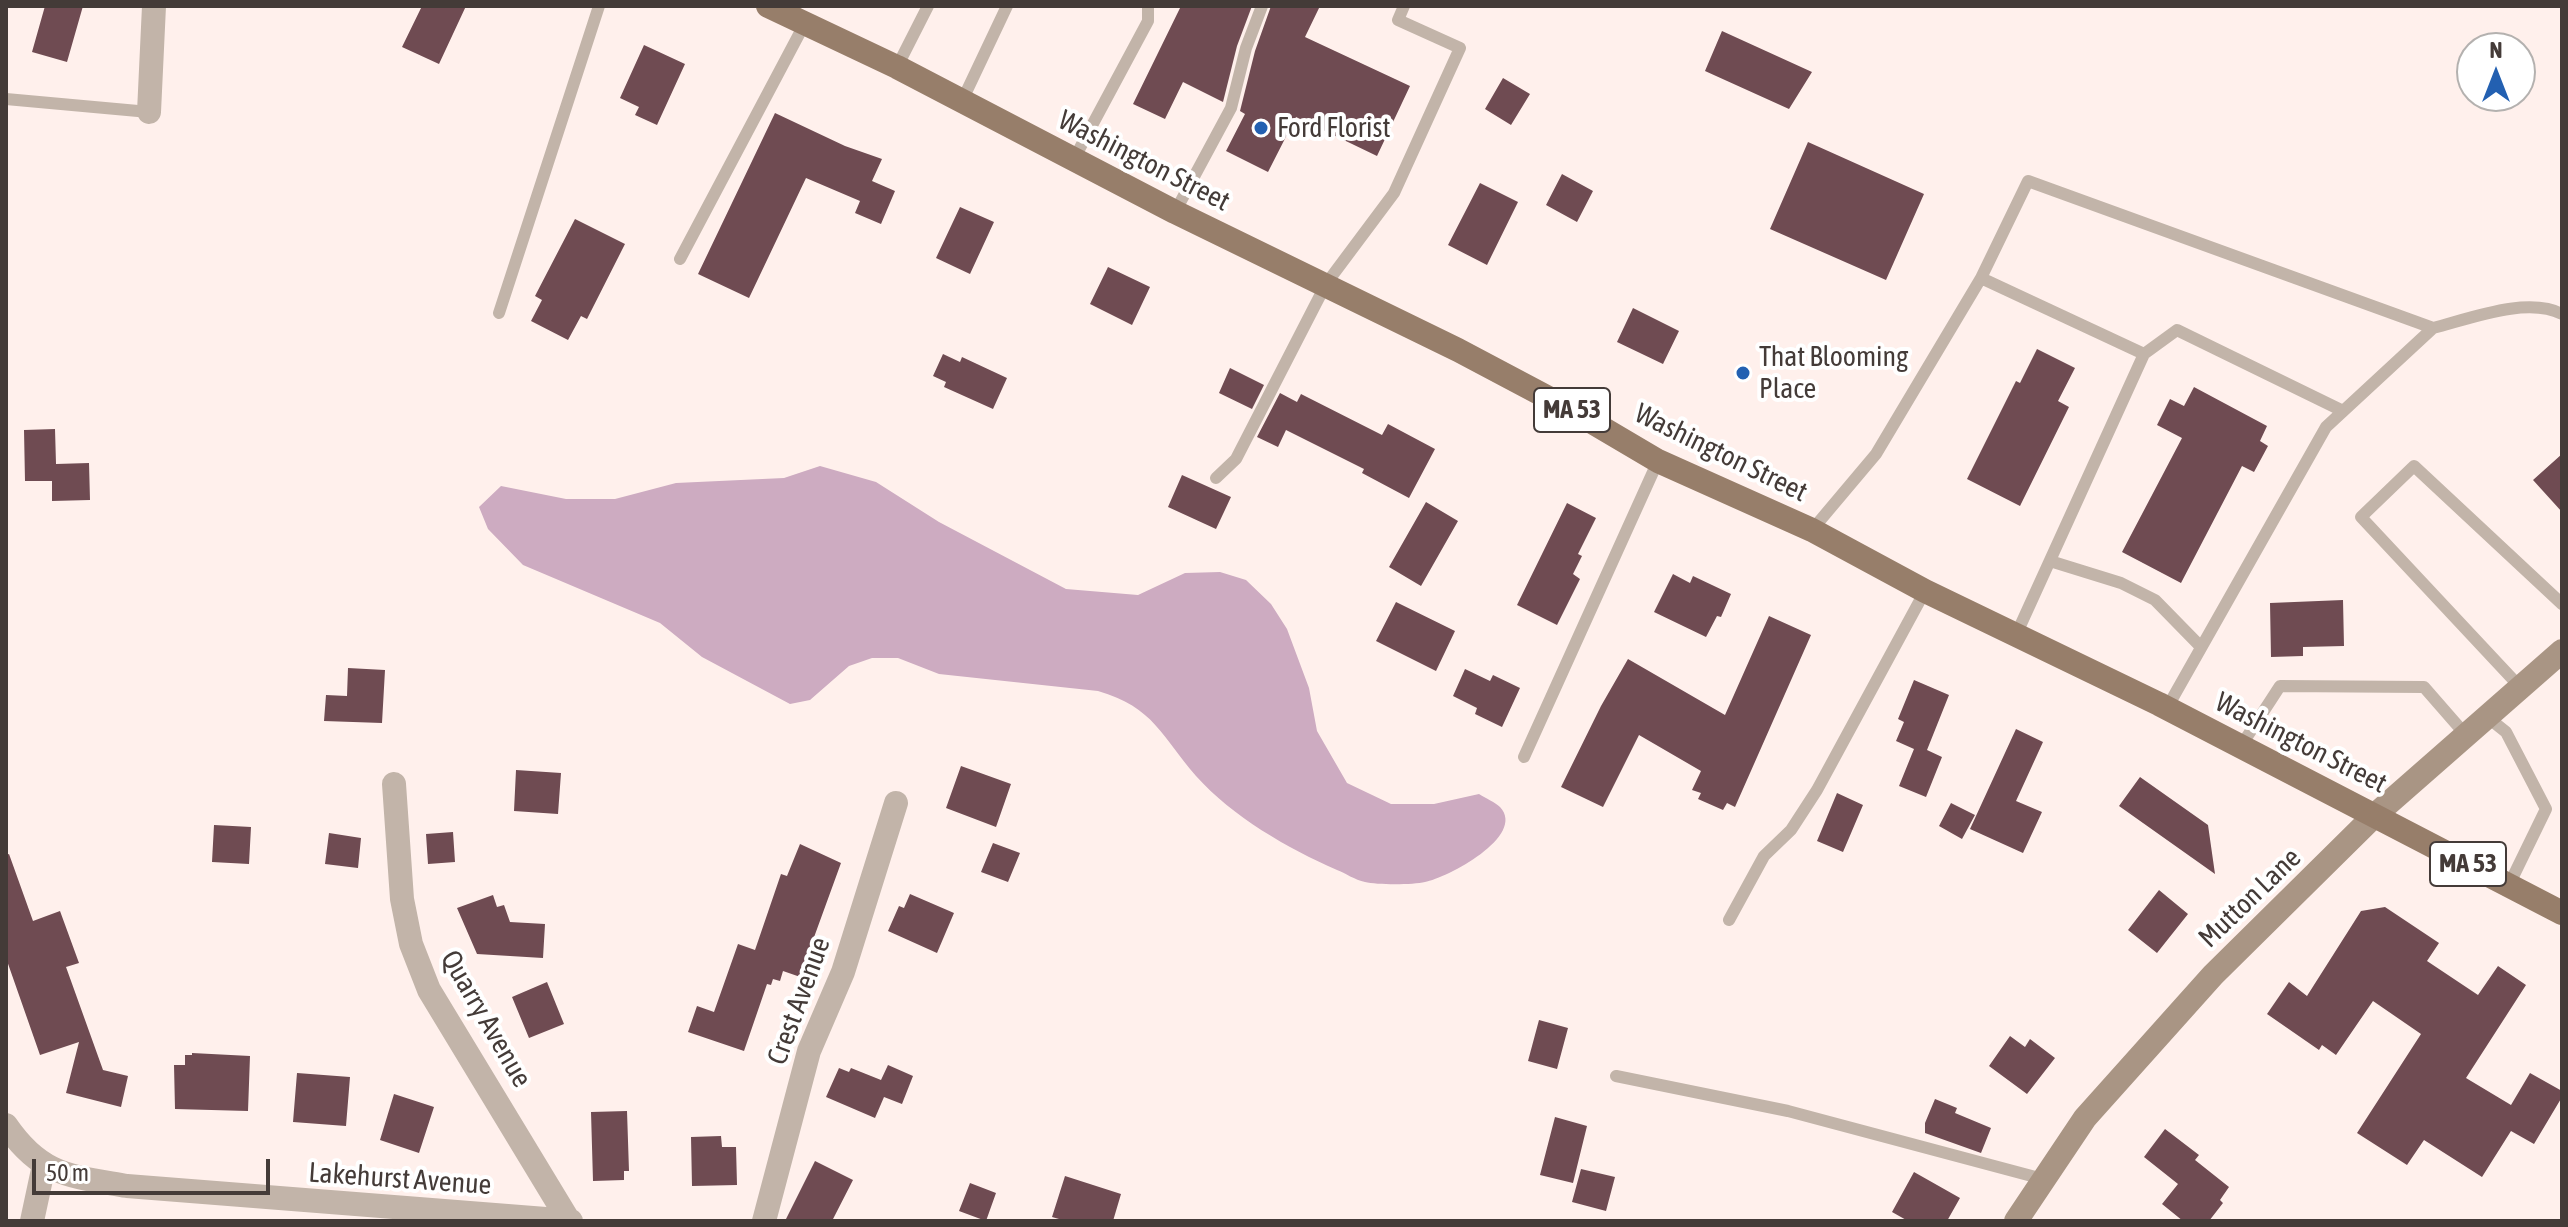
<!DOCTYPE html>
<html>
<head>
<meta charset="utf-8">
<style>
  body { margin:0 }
  #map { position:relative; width:2568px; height:1227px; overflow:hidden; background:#fff0ec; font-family:"Asap Condensed",sans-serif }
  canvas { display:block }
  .frame { position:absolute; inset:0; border:8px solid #443b38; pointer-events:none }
  .north { position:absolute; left:2456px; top:32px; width:80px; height:80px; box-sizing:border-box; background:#fff; border:2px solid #b4b1af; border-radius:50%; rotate:0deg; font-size:22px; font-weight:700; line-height:32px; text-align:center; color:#443b38 }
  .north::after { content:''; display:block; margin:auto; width:28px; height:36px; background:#2360b1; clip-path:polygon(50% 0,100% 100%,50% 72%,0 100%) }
  .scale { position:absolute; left:32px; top:1159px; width:238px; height:36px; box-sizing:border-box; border:4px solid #443b38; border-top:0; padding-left:10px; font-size:24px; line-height:28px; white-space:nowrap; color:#443b38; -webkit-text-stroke:6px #fff; paint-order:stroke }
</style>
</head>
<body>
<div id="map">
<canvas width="2568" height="1227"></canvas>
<div class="frame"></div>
<div class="north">N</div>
<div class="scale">50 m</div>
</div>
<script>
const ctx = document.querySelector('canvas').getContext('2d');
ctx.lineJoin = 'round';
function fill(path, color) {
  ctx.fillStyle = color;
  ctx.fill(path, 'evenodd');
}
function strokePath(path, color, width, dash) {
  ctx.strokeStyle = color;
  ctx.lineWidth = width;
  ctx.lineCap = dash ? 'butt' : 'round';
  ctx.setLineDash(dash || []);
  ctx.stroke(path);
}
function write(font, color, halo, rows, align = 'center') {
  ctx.font = font + ' "Asap Condensed",sans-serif';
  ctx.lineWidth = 8;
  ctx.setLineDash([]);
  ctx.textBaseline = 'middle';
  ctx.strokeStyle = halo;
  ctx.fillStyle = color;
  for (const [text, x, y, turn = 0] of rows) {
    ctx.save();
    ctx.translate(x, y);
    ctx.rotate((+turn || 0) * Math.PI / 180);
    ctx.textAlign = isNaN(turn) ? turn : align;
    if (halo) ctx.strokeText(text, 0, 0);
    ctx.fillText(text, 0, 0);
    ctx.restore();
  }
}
const water = new Path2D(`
  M820 466 876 482 939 522 1066 589 1138 595 1185 573 1220 572 1246 580 1271 604 1287 629 1309 688 1317 731 1347 783 1391 804H1434L1479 794C1485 798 1495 802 1500 807 1527 836 1447 878 1425 882 1413 885 1377 885 1365 882 1355 880 1345 873 1337 870 1287 848 1233 817 1196 776 1162 737 1154 707 1098 691L939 674 898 658H872L849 666 810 700 790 704 702 657 660 623 523 565 488 529 479 507 501 486 566 499H615L676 483 784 478Z`);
const building = new Path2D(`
  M45 6H83L67 62 32 52Z
  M422 6H466L439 64 402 47Z
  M1181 6H1252L1237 46 1223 102 1183 82 1165 119 1133 104Z
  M1271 6H1320L1305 37 1410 86 1377 156 1296 117 1268 172 1226 151 1245 114 1240 111 1255 51Z
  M1722 31 1812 72 1789 109 1705 71Z
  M644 45 685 64 657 125 635 115 639 107 620 98Z
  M1503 78 1530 94 1511 125 1485 109Z
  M775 113 845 146 882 159 872 181 895 191 881 224 855 213 860 201 806 178 749 298 698 274Z
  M1808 142 1924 194 1886 280 1770 229Z
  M1562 174 1593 191 1577 222 1546 205Z
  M1480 183 1518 202 1487 265 1448 245Z
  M960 207 994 222 970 274 936 258Z
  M575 219 625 244 587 319 581 316 568 340 531 321 542 300 535 296Z
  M1108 267 1150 287 1132 325 1090 304Z
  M1633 308 1679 331 1663 364 1617 342Z
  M2037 349 2075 368 2058 401 2069 407 2020 506 1967 479 2016 381 2020 383Z
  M943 354 960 362 962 357 1007 378 993 409 944 387 946 382 933 376Z
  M1230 368 1264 385 1252 409 1219 393Z
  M2194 387 2267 426 2260 441 2268 446 2254 472 2242 466 2181 583 2122 552 2182 438 2157 425 2170 399 2184 406Z
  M1280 393 1297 402 1301 394 1382 435 1388 424 1435 449 1409 498 1362 473 1364 469 1286 430 1278 447 1257 437Z
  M55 429 56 464 89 463 90 500 52 501V481H25L24 430Z
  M2562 454V512L2533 480Z
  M1182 475 1231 497 1216 529 1168 507Z
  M1426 502 1458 521 1421 586 1389 567Z
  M1567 503 1596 518 1578 554 1582 556 1573 574 1580 579 1557 625 1517 605Z
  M1673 574 1690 583 1693 576 1731 594 1721 617 1717 616 1706 637 1654 612Z
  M2343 600 2344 646 2303 647V656L2271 657 2270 603Z
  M1396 602 1455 631 1436 671 1376 641Z
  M1769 616 1811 635 1735 807 1727 803 1723 810 1698 799 1701 793 1692 790 1701 771 1639 735 1603 807 1561 787 1601 706 1628 659 1725 715Z
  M348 668 385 670 382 723 324 721 326 695 347 696Z
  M1465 669 1490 681 1493 675 1520 688 1502 727 1475 714 1477 708 1453 696Z
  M1914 680 1949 695 1927 750 1942 757 1926 797 1899 786 1914 749 1896 741 1904 722 1898 719Z
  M2016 729 2043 742 2016 801 2042 812 2023 853 1970 829Z
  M961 766 1011 784 996 827 946 808Z
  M516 770 561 773 558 814 514 811Z
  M2140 777 2208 825 2215 874 2119 806Z
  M1837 793 1863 805 1843 852 1817 841Z
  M1951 803 1975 815 1962 839 1939 826Z
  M214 825 251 827 249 864 212 862Z
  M453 832 455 862 428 864 426 834Z
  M329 833 361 838 358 868 325 864Z
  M993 843 1020 853 1008 882 981 872Z
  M800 844 841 863 809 951 818 954 809 980 783 971 780 981 773 979 771 985 767 984 744 1051 688 1032 697 1006 714 1012 738 944 755 950 781 874 787 876Z
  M9 854 33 921 60 911 79 963 66 967 103 1070 128 1076 121 1107 66 1093 79 1042 40 1055 6 958V855Z
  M2159 890 2188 914 2157 953 2128 930Z
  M910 894 954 913 937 953 888 931 899 906 904 908Z
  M493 895 497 907 504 905 510 922 545 924 543 958 477 954 457 908Z
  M2385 907 2439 943 2427 961 2478 995 2498 966 2526 985 2466 1078 2511 1105 2530 1073 2562 1091V1097L2534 1144 2511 1131 2482 1177 2424 1140 2407 1165 2357 1133 2421 1034 2373 1001 2336 1055 2322 1045 2319 1050 2267 1014 2289 982 2307 996 2361 911Z
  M547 982 564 1024 529 1038 512 997Z
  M1539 1020 1568 1028 1557 1069 1528 1061Z
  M2010 1036 2025 1047 2030 1039 2055 1058 2027 1094 1989 1066Z
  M192 1053 250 1056 248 1111 175 1109 174 1065H185V1055H192Z
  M888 1065 913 1076 902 1104 884 1097 875 1118 826 1097 839 1068 849 1072 851 1068 881 1080Z
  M297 1073 350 1077 346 1126 293 1122Z
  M394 1094 434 1107 419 1153 380 1140Z
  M1935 1099 1957 1108 1955 1113 1991 1128 1981 1153 1925 1133V1123Z
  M627 1111 629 1171H624V1180L593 1181 591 1112Z
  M1555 1117 1587 1126 1573 1183 1540 1175Z
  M2165 1129 2199 1155 2195 1160 2229 1187 2220 1200 2223 1203 2209 1221H2183L2162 1204 2178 1184 2144 1157Z
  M721 1136 722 1147H736L737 1185 692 1186 691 1137Z
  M815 1161 853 1180 832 1221H785Z
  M1581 1169 1615 1177 1606 1211 1572 1202Z
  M1914 1172 1960 1198 1947 1221H1908L1892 1212Z
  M1065 1176 1121 1194 1113 1221H1066L1052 1217Z
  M970 1183 996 1193 986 1221 959 1211Z`);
const lane = new Path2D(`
  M897 67 928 6
  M6 99 149 112
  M962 101 1007 6
  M1074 159 1148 21V6
  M1175 212 1231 108 1246 48 1262 6
  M680 259 805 23
  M499 313 599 6
  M2433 328C2469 319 2527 296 2562 314
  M2144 354 2177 330 2343 411
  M1216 478 1236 459 1326 284 1394 193 1460 48 1398 20 1404 6
  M1812 530 1876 454 1981 278
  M2050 561 2121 583 2155 600 2201 647
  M2016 635 2144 354 1981 278 2028 181 2433 328 2326 427 2167 708
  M2520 687 2361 517 2414 466 2562 604
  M2486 716 2506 732 2546 809 2509 885
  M2241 746 2280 686 2424 687 2465 734
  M1524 757 1658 461
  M1729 920 1764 856 1791 830 1817 790 1925 591
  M1616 1076 1788 1111 2043 1179`);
const street = new Path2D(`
  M149 112 154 6
  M394 784 402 899 411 944 429 990 569 1221
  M6 1125C41 1176 70 1176 127 1186L571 1221
  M32 1221 44 1165
  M764 1221 809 1051 843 972 896 803`);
const secondary = new Path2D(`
  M2016 1221 2085 1118 2213 975 2375 815 2562 651`);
const primary = new Path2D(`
  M768 6 897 67 1175 212 1458 350 1575 412 1658 461 1812 530 1925 591 2159 704 2562 913`);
const markers = [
  [1261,128,8,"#2360b1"],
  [1743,373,8,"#2360b1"]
];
const shields = [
  [1572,410,76],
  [2468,864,76]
];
const shieldNames = [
  ["MA 53",1572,410],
  ["MA 53",2468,864]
];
const poiNames = [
  ["Ford Florist",1277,128],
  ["That Blooming",1759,357],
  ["Place",1759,389]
];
const streetNames = [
  ["Washington Street",1144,161,27],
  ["Washington Street",1721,453,26],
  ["Washington Street",2301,743,27],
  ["Mutton Lane",2250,898,-44],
  ["Crest Avenue",799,1001,-70],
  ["Quarry Avenue",486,1019,60],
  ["Lakehurst Avenue",400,1179,4]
];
fill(water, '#cdabc1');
fill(building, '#6f4b52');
strokePath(lane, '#c2b4a9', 12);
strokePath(street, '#c2b4a9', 24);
strokePath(secondary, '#a99584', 24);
strokePath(primary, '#977e6a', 24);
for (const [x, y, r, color] of markers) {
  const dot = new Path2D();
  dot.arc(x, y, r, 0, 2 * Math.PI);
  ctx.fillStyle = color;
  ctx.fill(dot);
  strokePath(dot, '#fff', 3);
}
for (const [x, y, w] of shields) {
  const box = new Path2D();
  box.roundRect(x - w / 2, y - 22, w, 44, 6);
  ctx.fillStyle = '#fff';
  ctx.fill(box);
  strokePath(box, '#443b38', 2);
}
write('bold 26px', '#443b38', null, shieldNames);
write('28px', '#443b38', '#fff', poiNames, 'left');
write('28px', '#443b38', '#fff', streetNames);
</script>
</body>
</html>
